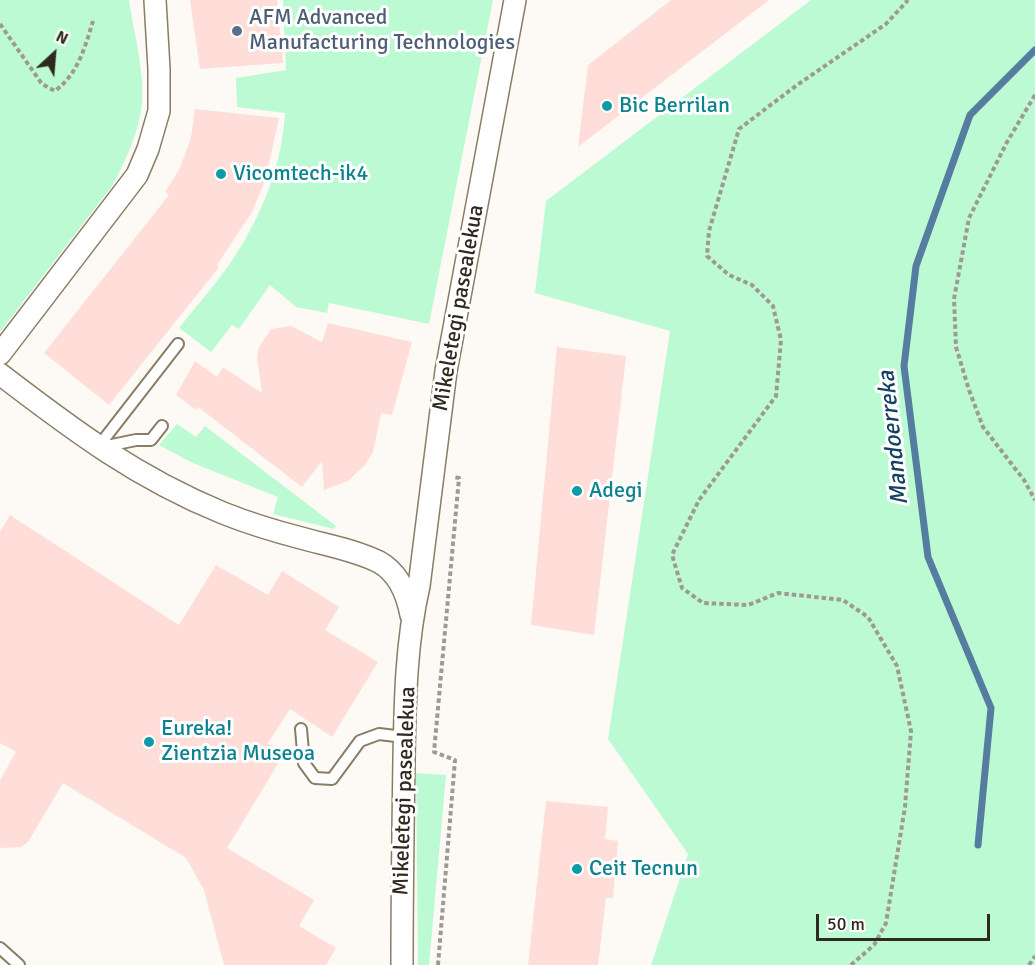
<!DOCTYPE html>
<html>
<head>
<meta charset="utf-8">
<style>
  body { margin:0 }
  #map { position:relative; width:1035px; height:965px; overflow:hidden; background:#fdfaf5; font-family:Signika,sans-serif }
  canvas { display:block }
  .north { position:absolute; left:24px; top:24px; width:60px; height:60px; -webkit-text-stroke:4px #fff; paint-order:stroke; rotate:26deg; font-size:16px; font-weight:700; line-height:24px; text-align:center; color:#2f2a20 }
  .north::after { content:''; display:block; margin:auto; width:21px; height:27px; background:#2f2a20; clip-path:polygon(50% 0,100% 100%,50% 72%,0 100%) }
  .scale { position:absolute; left:816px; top:914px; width:174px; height:27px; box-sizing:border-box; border:3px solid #2f2a20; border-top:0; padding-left:8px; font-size:18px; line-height:21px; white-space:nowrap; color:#2f2a20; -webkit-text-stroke:4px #fff; paint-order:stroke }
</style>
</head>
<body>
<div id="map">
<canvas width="1035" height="965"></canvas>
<div class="north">N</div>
<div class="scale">50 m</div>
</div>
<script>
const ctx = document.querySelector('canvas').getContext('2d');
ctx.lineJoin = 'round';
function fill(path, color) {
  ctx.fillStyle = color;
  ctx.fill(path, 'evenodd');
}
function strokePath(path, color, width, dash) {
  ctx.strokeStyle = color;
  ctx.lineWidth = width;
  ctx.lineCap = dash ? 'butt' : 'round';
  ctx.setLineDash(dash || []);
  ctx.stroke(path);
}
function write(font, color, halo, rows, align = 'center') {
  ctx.font = font + ' Signika,sans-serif';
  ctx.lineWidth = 6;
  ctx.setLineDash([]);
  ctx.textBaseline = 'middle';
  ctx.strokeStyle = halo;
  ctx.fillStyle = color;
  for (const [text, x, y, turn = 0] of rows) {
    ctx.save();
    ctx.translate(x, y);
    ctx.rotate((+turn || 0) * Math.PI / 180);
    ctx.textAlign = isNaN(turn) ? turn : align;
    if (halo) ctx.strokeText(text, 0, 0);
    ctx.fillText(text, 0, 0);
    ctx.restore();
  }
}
const green = new Path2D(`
  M0 0H129C134 35 148 82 140 116 135 141 124 164 112 186L0 332Z
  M283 0H493L429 324 329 303 327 313 296 307 270 285 239 329 232 325 211 352 179 328C197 305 217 283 233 259 262 215 282 165 285 113L237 107 236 78 286 70Z
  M811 0H1035V965H651L688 854 608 739 670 331 535 293 546 201Z
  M177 424 196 437 205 426 336 526 334 529 273 514 278 497 193 463 159 445Z
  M416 773 446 775 429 965H418Z`);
const stream = new Path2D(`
  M978 845 991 708 928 557 904 366 916 266 970 115 1035 50`);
const building = new Path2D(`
  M190 0H277L283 63 200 69Z
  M671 0H769L578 147 588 65Z
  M195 109 279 118 265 181 252 212 217 265 219 267 109 405 44 353 169 195 165 192 180 168 191 138Z
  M328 323 412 342 392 415 381 413 373 452 365 465 348 481 324 490 322 461 302 487 198 407 196 410 176 395 195 361 217 377 223 367 262 393 257 357 259 347 271 329 291 326 322 342Z
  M557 347 626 356 594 635 531 625Z
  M10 515 179 625 216 565 268 595 282 571 339 607 325 630 378 662 332 737 290 709 268 743 284 754 227 848 314 900 299 926 336 948 326 965H224L204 890 186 858 63 783 28 842 21 847 0 848V780L16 752 0 743V532Z
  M546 801 608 807 605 839 618 841 613 898H606L598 965H528Z`);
const path = new Path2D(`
  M0 24 42 84 55 91C78 74 85 47 93 21
  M1035 95 1007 142 969 218 954 299 956 347 969 390 983 427 1024 480 1035 500
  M438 965 455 760 434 752 459 478 453 477
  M851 965 874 945 886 923 905 807 911 731 897 666 868 617 843 600 778 593 748 605 703 603 682 588 672 555 699 500 776 396 781 340 773 306 752 285 729 275 707 256 709 231 739 129 797 85 886 24 908 0
  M1029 965 1035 956`);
const lane = new Path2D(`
  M98 447 178 344
  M102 447 136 440H151L162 426
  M301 729 304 763 315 778 332 779 360 741 379 734 404 737
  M0 948 19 965`);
const street = new Path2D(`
  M0 354 137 175 148 149 159 111V69L155 0
  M0 374C73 430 137 478 223 513 248 523 274 531 301 538 326 545 355 550 379 562 399 573 407 594 411 615
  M402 965C402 896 403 828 404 759 405 702 406 642 419 586L446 371 515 0`);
const markers = [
  [237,31,6,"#5c6f8a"],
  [607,106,6,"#0f9aa8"],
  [221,174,6,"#0f9aa8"],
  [577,491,6,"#0f9aa8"],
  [149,742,6,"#0f9aa8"],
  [577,869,6,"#0f9aa8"]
];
const serviceNames = [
  ["AFM Advanced",249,18],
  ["Manufacturing Technologies",249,43]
];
const cultureNames = [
  ["Bic Berrilan",619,106],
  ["Vicomtech-ik4",233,174],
  ["Adegi",589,491],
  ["Eureka!",161,729],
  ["Zientzia Museoa",161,754],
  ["Ceit Tecnun",589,869]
];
const streetNames = [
  ["Mikeletegi pasealekua",459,308,-80],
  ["Mikeletegi pasealekua",405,791,-88]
];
const waterNames = [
  ["Mandoerreka",894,438,-96]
];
fill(green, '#bcfad4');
strokePath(stream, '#567da0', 7);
fill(building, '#ffddd8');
strokePath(lane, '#897d65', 14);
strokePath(street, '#897d65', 24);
strokePath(path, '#9e9a93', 4, [4.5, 3]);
strokePath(lane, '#fff', 10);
strokePath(street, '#fff', 21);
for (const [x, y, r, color] of markers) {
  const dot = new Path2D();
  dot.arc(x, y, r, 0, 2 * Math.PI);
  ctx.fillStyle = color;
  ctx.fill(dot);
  strokePath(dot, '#fff', 2);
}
write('22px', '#4e5e75', '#fff', serviceNames, 'left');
write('22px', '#0d838f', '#fff', cultureNames, 'left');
write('22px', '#2f2a20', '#fff', streetNames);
write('italic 24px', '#144064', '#fff', waterNames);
</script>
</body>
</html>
